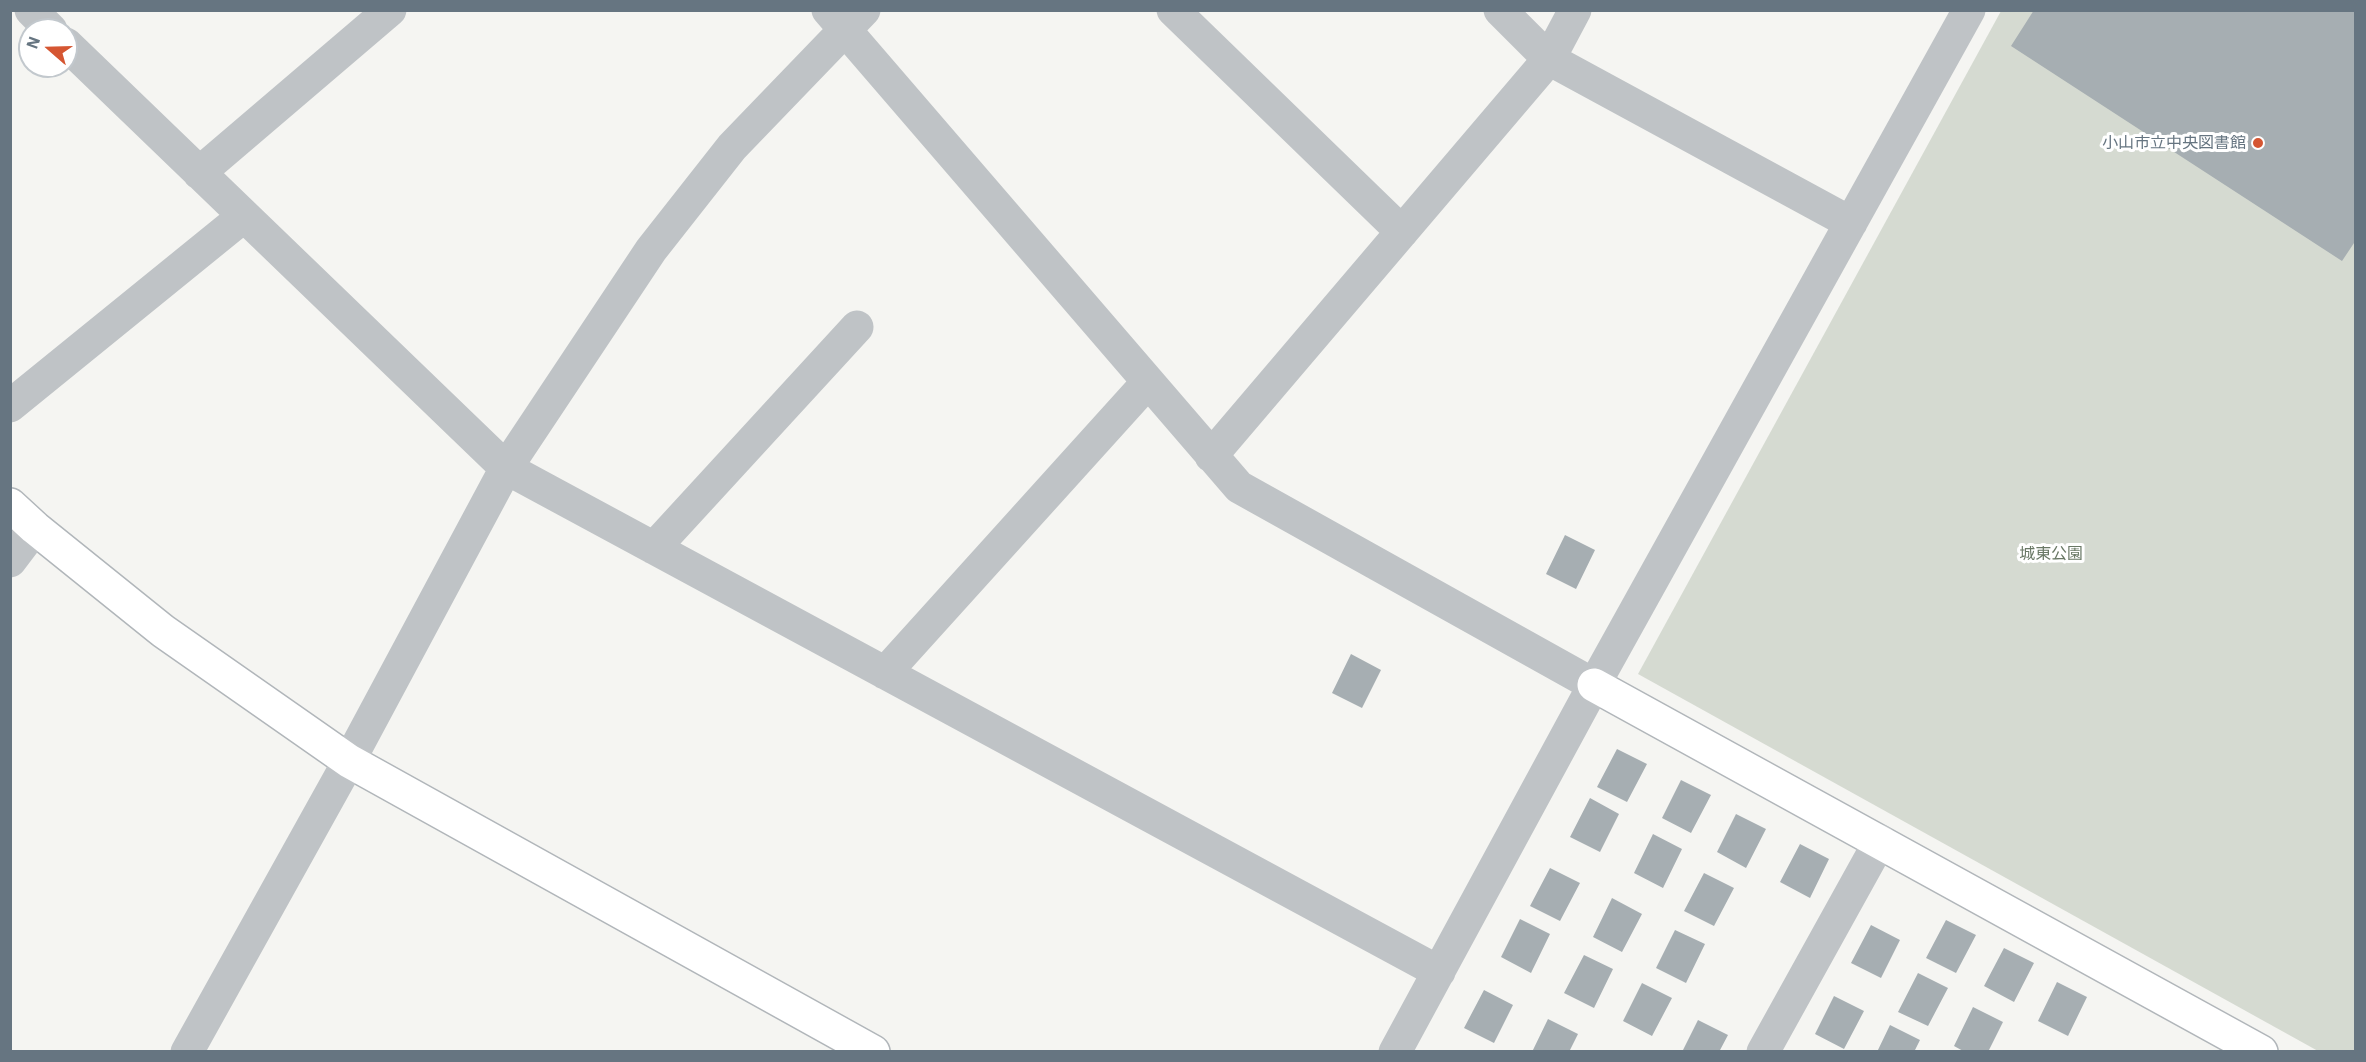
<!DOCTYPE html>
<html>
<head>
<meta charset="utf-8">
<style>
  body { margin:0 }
  #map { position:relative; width:2366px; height:1062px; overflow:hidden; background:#f5f5f2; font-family:"IBM Plex Sans",sans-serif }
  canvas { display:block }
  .frame { position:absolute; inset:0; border:12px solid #667581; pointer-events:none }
  .north { position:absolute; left:18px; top:18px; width:60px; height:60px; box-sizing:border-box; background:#fff; border:2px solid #c2c8cd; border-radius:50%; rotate:290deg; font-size:16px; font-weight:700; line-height:24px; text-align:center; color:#667581 }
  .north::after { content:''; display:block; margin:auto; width:21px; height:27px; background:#d55632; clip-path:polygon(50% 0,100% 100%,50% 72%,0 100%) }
</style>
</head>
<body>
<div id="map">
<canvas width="2366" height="1062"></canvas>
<div class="frame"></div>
<div class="north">N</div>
</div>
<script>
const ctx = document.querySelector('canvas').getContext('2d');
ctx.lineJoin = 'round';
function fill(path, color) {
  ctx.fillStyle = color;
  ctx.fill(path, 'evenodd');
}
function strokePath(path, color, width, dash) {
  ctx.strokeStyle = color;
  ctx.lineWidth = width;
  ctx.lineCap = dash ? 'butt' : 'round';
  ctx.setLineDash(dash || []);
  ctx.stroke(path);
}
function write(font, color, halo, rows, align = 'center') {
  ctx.font = font + ' "IBM Plex Sans","Noto Sans JP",sans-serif';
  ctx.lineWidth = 6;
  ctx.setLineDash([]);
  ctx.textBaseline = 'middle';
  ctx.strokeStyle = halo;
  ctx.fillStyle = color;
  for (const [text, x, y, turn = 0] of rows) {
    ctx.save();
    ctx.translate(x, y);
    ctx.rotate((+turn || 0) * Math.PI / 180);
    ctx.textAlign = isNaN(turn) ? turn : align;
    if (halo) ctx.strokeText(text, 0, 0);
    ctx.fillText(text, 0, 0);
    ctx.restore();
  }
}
const green = new Path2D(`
  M2001 11H2355V1051H2318L1638 674Z`);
const building = new Path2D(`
  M2034 10H2356V240L2342 261 2011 46Z
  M1565 535 1595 550 1576 589 1546 574Z
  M1351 654 1381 670 1362 708 1332 693Z
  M1617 749 1647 764 1627 802 1597 787Z
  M1681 780 1711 795 1691 833 1662 818Z
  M1590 798 1619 814 1600 852 1570 837Z
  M1736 814 1766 829 1746 868 1717 852Z
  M1653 834 1682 849 1663 888 1634 873Z
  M1800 844 1829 859 1810 898 1780 882Z
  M1550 868 1580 883 1560 921 1530 906Z
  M1704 873 1734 888 1714 926 1684 911Z
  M1612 898 1642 914 1622 952 1593 937Z
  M1520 919 1550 934 1531 973 1501 957Z
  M1946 920 1976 935 1956 973 1926 958Z
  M1871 925 1900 940 1881 978 1851 963Z
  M1675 930 1705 944 1686 983 1656 968Z
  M2004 948 2034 963 2014 1002 1984 986Z
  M1584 955 1613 969 1594 1008 1564 993Z
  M1918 973 1948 988 1928 1026 1898 1012Z
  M2057 982 2087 997 2068 1036 2038 1021Z
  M1642 983 1672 998 1652 1036 1623 1021Z
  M1484 990 1513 1005 1494 1043 1464 1028Z
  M1834 996 1864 1011 1844 1049 1815 1034Z
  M1973 1007 2003 1022 1988 1052H1965L1954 1046Z
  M1548 1019 1578 1034 1569 1052H1532Z
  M1698 1020 1728 1035 1719 1052H1682Z
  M1890 1025 1920 1040 1914 1052H1877Z`);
const street = new Path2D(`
  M31 10 51 30
  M828 10 1239 487 1594 685
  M1173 10 1402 232
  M1500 10 1549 59 1851 223
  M66 44 506 468 1439 972
  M199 173 390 10
  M10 406 244 216
  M1211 456 1549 59 1575 10
  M654 548 857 327
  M10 561 35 528
  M885 673 1148 382
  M187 1052 349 761 506 468 651 250 732 147 864 10
  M1395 1052 1594 685 1969 10
  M1763 1052 1880 841`);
const secondary = new Path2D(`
  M10 505 35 528 163 631 349 761 873 1052
  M1594 685 2261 1052`);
const markers = [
  [2258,143,6,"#d55632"]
];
const poiNames = [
  ["小山市立中央図書館",2246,143]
];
const parkNames = [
  ["城東公園",2051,554]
];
fill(green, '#d5dad1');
fill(building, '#a6aeb2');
strokePath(secondary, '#b1b6ba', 36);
strokePath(street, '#bfc3c6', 33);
strokePath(secondary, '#fff', 33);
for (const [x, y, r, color] of markers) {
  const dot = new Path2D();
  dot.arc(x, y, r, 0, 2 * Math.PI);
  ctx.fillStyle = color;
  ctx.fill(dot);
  strokePath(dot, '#fff', 2);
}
write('16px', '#667581', '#fff', poiNames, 'right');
write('16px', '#697865', '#fff', parkNames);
</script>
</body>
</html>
